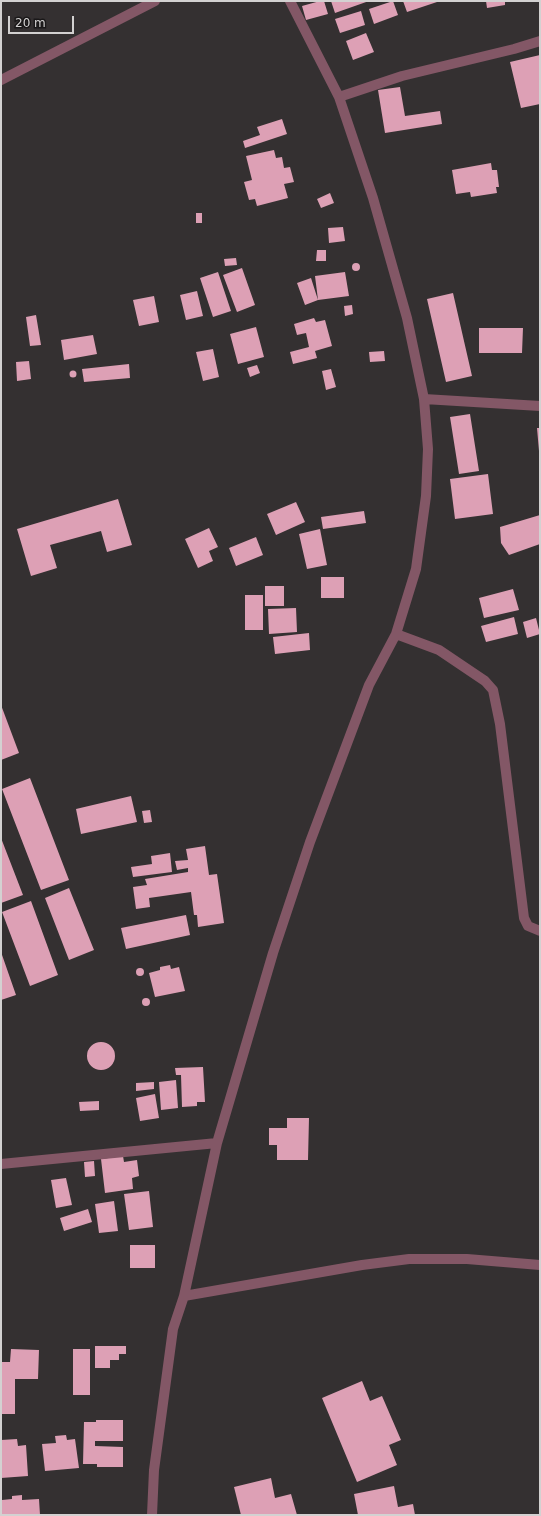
<!DOCTYPE html>
<html>
<head>
<meta charset="utf-8">
<style>
  body { margin:0 }
  #map { position:relative; width:541px; height:1516px; overflow:hidden; background:#343031; font-family:"DejaVu Sans",sans-serif }
  canvas { display:block }
  .frame { position:absolute; inset:0; border:2px solid #d3d1d1; pointer-events:none }
  .scale { position:absolute; left:8px; top:16px; width:66px; height:18px; box-sizing:border-box; border:2px solid #d3d1d1; border-top:0; padding-left:5px; font-size:12px; line-height:14px; white-space:nowrap; color:#d3d1d1; -webkit-text-stroke:3px #1a1819; paint-order:stroke }
</style>
</head>
<body>
<div id="map">
<canvas width="541" height="1516"></canvas>
<div class="frame"></div>
<div class="scale">20 m</div>
</div>
<script>
const ctx = document.querySelector('canvas').getContext('2d');
ctx.lineJoin = 'round';
function fill(path, color) {
  ctx.fillStyle = color;
  ctx.fill(path, 'evenodd');
}
function strokePath(path, color, width, dash) {
  ctx.strokeStyle = color;
  ctx.lineWidth = width;
  ctx.lineCap = dash ? 'butt' : 'round';
  ctx.setLineDash(dash || []);
  ctx.stroke(path);
}
const building = new Path2D(`
  M320 1H324L328 14 306 20 302 6Z
  M331 1H369L335 13Z
  M393 1 398 15 374 24 369 9Z
  M403 1H440L407 12Z
  M486 1H505V5L487 8Z
  M361 11 365 25 340 33 335 19Z
  M366 33 374 52 353 60 346 41Z
  M540 55V104L521 108 510 62Z
  M400 87 405 116 440 111 442 124 385 133 378 90Z
  M282 119 287 134 245 148 243 141 260 135 257 127Z
  M274 150 276 158 282 157 284 168 290 167 294 182 284 184 288 198 257 206 255 199 249 200 244 182 252 180 246 156Z
  M491 163 492 170H497L499 187H496L497 193 471 197 470 192 456 194 452 170Z
  M330 193 334 203 321 208 317 199Z
  M196 213H202V223H196Z
  M343 227 345 241 329 243 328 228Z
  M317 250H326V261H316Z
  M236 258 237 265 225 266 224 259Z
  M352 267a4 4 0 1 1 8 0a4 4 0 1 1-8 0Z
  M242 268 255 305 237 312 223 275Z
  M218 272 231 311 213 317 200 278Z
  M345 272 349 296 318 300 305 305 297 283 311 278 318 300 315 276Z
  M197 291 203 316 186 320 180 295Z
  M453 293 472 376 446 382 427 299Z
  M154 296 159 322 139 326 133 300Z
  M352 305 353 314 345 316 344 306Z
  M36 315 41 345 30 346 26 317Z
  M314 318 316 322 325 320 332 346 315 351 317 358 293 364 290 352 309 347 306 333 297 335 294 324Z
  M256 327 264 357 238 364 230 334Z
  M479 328H523L522 353H479Z
  M93 335 97 354 64 360 61 340Z
  M213 349 219 377 203 381 196 352Z
  M384 351 385 361 370 362 369 352Z
  M29 361 31 379 17 381 16 362Z
  M129 364 130 378 84 382 82 369Z
  M257 365 260 373 250 377 247 368Z
  M331 369 336 387 326 390 322 371Z
  M69.5 374a3.5 3.5 0 1 1 7 0a3.5 3.5 0 1 1-7 0Z
  M470 414 479 471 459 474 450 417Z
  M537 428H540V451H539Z
  M488 474 493 514 455 519 450 479Z
  M118 499 132 545 107 552 101 531 50 545 57 568 31 576 17 529Z
  M296 502 305 522 276 535 267 514Z
  M364 511 366 523 323 529 321 517Z
  M540 515V544L509 555 501 543 500 527Z
  M209 528 218 547 209 551 213 561 198 568 185 539Z
  M320 529 327 565 307 569 299 534Z
  M256 537 263 555 236 566 229 548Z
  M321 577H344V598H321Z
  M265 586H284V606H265Z
  M513 589 519 610 484 618 479 598Z
  M245 595H263V630H245Z
  M296 608 297 632 269 634 268 609Z
  M514 617 518 634 486 642 481 626Z
  M536 618 540 634 527 638 523 622Z
  M309 633 310 650 275 654 273 637Z
  M1 705 19 753 1 760Z
  M30 778 69 880 41 890 2 789Z
  M131 796 137 822 81 834 76 809Z
  M150 810 152 822 144 823 142 811Z
  M1 838 23 895 1 903Z
  M205 846 209 875 217 874 224 923 198 927 197 915H194L191 892 149 898 150 907 136 909 133 887 147 885 145 879 188 872V868L177 870 175 861 188 860 186 849Z
  M170 853 172 872 133 877 131 867 152 864 151 856Z
  M69 888 94 950 69 960 45 898Z
  M31 901 58 975 30 986 2 912Z
  M186 915 190 935 126 949 121 928Z
  M1 952 16 995 1 1000Z
  M170 965 171 969 179 967 185 991 155 997 149 973 160 970V967Z
  M136 972a4 4 0 1 1 8 0a4 4 0 1 1-8 0Z
  M142 1002a4 4 0 1 1 8 0a4 4 0 1 1-8 0Z
  M87 1056a14 14 0 1 1 28 0a14 14 0 1 1-28 0Z
  M203 1067 205 1102H197V1106L182 1107 181 1075H176L175 1068Z
  M176 1080 178 1108 161 1110 159 1082Z
  M154 1082V1089L136 1091V1083Z
  M155 1094 159 1118 140 1121 136 1098Z
  M99 1101V1110L80 1111 79 1102Z
  M287 1118H309L308 1160H277V1145H269V1128H287Z
  M123 1156 124 1162 137 1160 139 1176 132 1178 133 1189 105 1193 101 1159Z
  M94 1161 95 1176 85 1177 84 1162Z
  M66 1178 72 1205 56 1208 51 1180Z
  M149 1191 153 1227 129 1230 124 1194Z
  M114 1201 118 1231 99 1233 95 1204Z
  M88 1209 92 1222 64 1231 60 1218Z
  M130 1245H155V1268H130Z
  M95 1346H126V1354H119V1360H110V1368H95Z
  M11 1349 39 1350 38 1379H15V1414H1V1362H10Z
  M73 1349H90V1395H73Z
  M362 1381 370 1401 382 1396 401 1440 389 1445 397 1465 357 1482 322 1398Z
  M96 1420H123V1441H95V1446L123 1447V1467H97V1464H83L84 1422H96Z
  M66 1435 67 1440 75 1439 79 1468 45 1471 42 1444 56 1443 55 1436Z
  M17 1439 18 1446 26 1445 28 1476 1 1478V1440Z
  M271 1478 275 1498 291 1494 297 1515H241L234 1487Z
  M394 1486 398 1507 413 1504 415 1515H358L354 1494Z
  M22 1495V1500L39 1499 40 1515H1L2 1500 12 1499V1496Z`);
const street = new Path2D(`
  M1 80 155 1
  M339 97 402 76 514 49 540 41
  M424 399 540 406
  M396 634 439 650 485 681 493 690 500 724 524 918 528 926 540 931
  M1 1164 217 1143
  M184 1296 362 1265 409 1259H467L540 1265
  M152 1515 154 1470 173 1329 184 1296 217 1143 273 953 310 842 369 685 396 634 416 569 426 496 428 449 424 399 407 318 373 198 339 97 290 1`);
fill(building, '#dda0b5');
strokePath(street, '#835766', 10);
</script>
</body>
</html>
